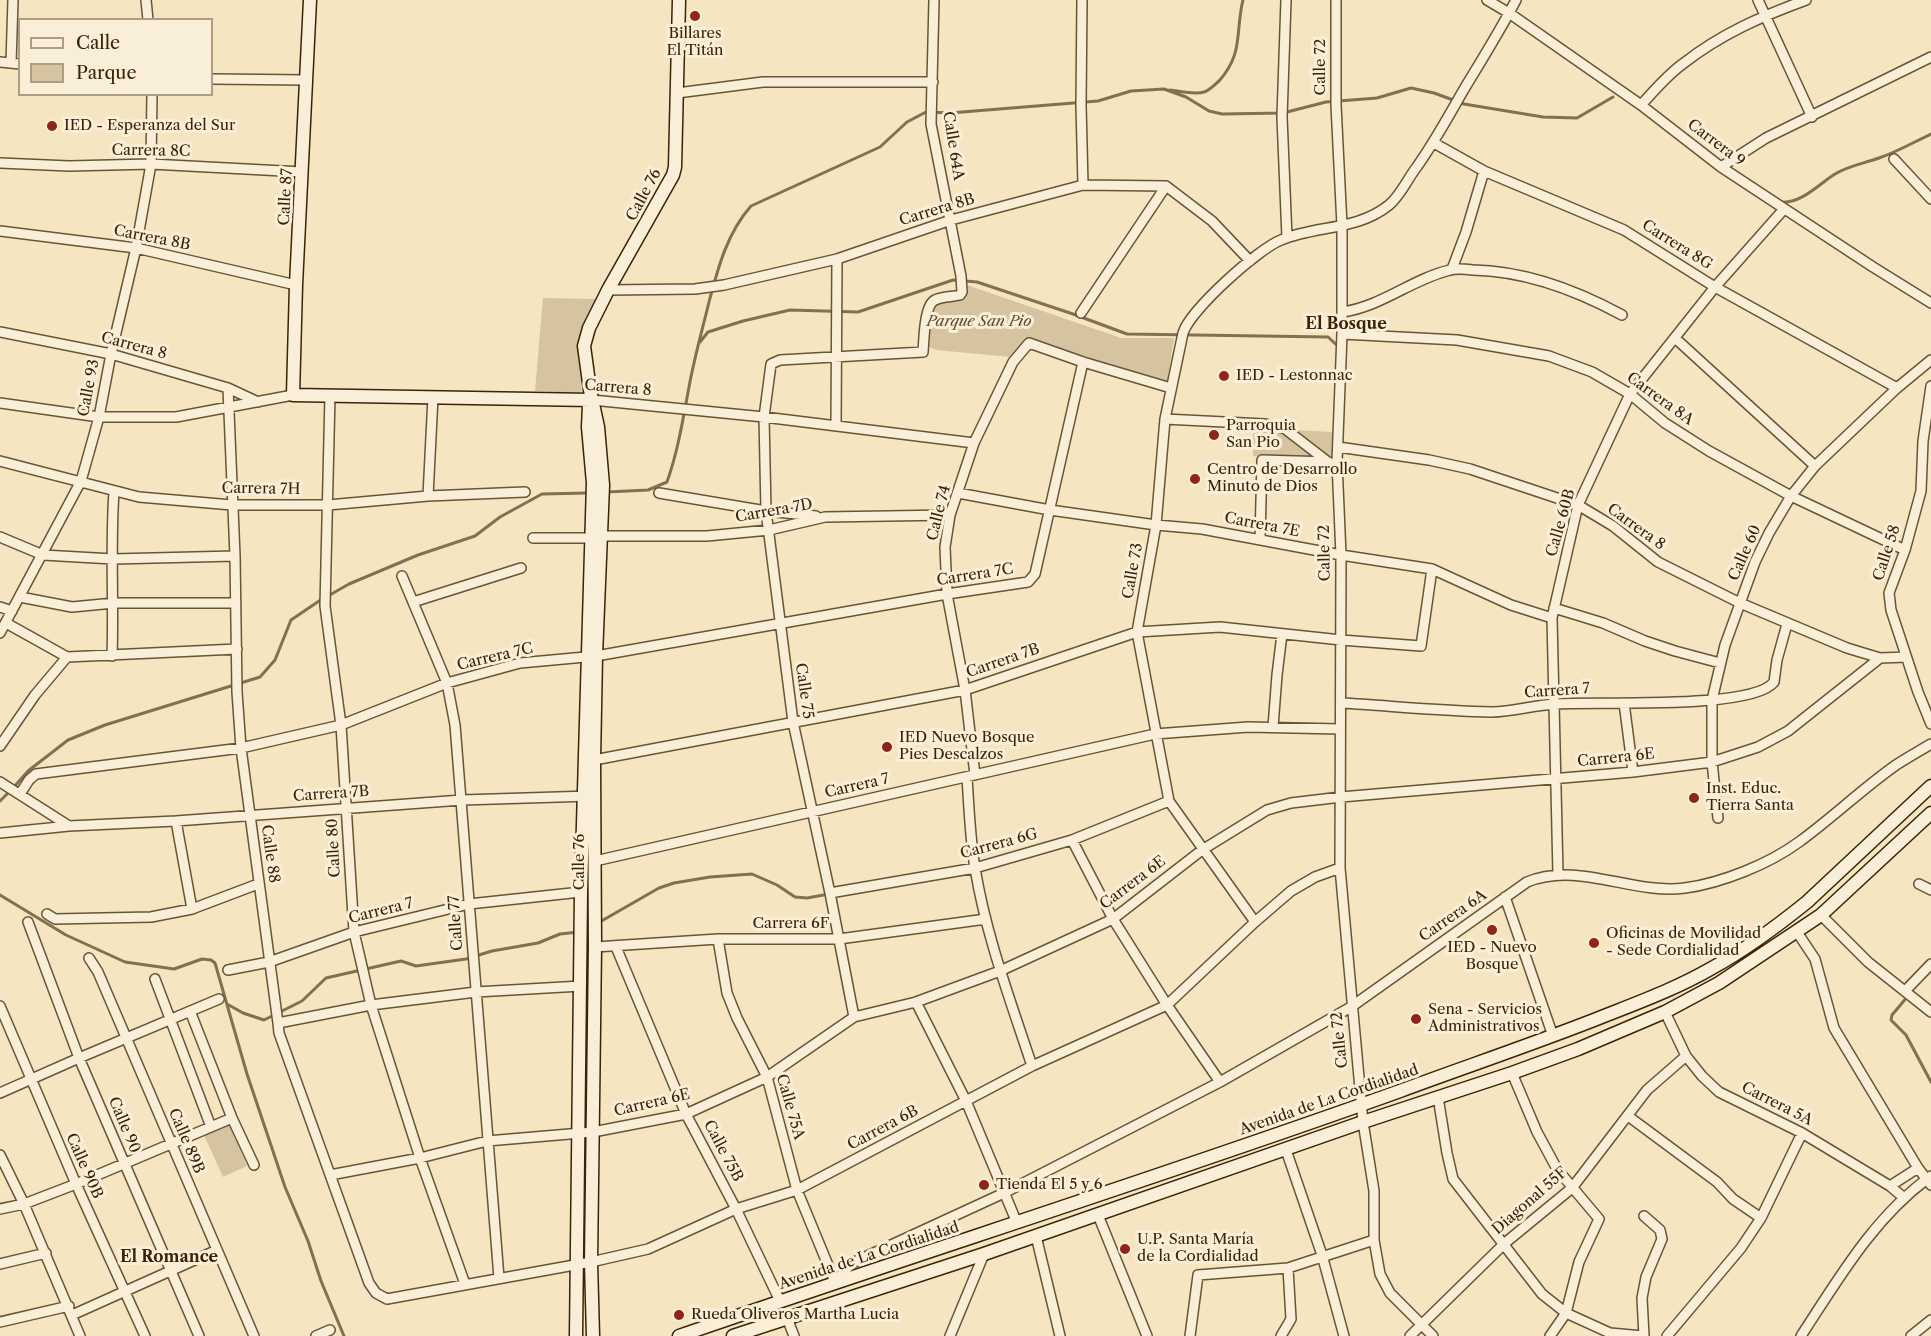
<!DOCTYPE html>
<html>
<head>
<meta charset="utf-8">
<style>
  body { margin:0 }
  #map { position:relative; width:1931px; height:1336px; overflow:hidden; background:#f6e5c1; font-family:"Libre Caslon Text",serif }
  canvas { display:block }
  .legend { position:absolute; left:18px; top:18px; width:195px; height:78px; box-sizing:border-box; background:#f9eed7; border:2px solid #ad9d84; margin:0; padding:8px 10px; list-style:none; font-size:18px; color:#3a2307 }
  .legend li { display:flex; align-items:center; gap:12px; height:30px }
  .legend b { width:30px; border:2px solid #ad9d84 }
</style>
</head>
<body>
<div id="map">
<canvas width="1931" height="1336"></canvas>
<ul class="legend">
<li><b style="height:8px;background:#f9eed7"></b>Calle</li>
<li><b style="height:16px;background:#d6c4a1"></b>Parque</li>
</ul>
</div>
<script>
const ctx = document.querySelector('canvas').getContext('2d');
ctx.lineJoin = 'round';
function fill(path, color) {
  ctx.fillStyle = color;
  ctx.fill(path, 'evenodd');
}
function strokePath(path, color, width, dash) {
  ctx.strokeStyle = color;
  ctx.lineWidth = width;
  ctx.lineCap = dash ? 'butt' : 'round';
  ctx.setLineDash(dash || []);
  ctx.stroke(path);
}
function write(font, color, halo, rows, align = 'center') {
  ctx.font = font + ' "Libre Caslon Text",serif';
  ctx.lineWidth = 6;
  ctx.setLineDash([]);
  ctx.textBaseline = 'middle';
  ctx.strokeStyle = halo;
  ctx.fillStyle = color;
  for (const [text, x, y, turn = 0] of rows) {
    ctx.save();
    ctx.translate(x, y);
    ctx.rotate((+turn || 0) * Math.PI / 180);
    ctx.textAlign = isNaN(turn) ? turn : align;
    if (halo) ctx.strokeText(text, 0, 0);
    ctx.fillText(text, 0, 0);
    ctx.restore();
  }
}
const green = new Path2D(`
  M967 285 1121 338H1174L1167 383 1083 359 1027 338 1011 357 936 350 929 347 931 312 933 307 965 290Z
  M543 298 596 299 587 327 581 393 535 391Z
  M1253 428 1332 432V459L1253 456Z
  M229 1125 247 1166 223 1177 204 1135Z`);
const stream = new Path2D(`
  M1170 90C1180 91 1194 95 1204 92 1210 90 1214 85 1219 81 1244 53 1235 32 1243 0
  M1781 202C1801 204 1819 184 1835 174 1848 166 1865 163 1879 158 1897 152 1914 142 1931 134
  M700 342 708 332 743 321 790 310 858 312 953 280 977 282 1073 314 1127 334 1328 337 1340 348
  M607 492 648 490 667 482C678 451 683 419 689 387 694 359 702 331 709 302 718 268 727 233 751 206L880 147 907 122 926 112 950 113 1098 101 1131 91 1164 89 1186 97 1209 111 1222 114 1283 113 1326 102 1377 98 1411 88 1434 93 1464 104 1543 117 1577 118 1613 97
  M328 596 349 584 418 555 475 536 500 517 542 494 588 493
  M14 787 28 771 68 740 105 725 260 677 275 660 291 620 322 599
  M0 801 9 792
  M0 895 66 935 125 962 174 969 202 959 211 960 215 963 247 1074 285 1187 308 1241 321 1281 344 1336
  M598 923 659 888 674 883 710 877 752 874 777 885 795 897 807 898 829 894
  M1908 996 1892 1015 1891 1020 1906 1035 1931 1082
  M227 1004 243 1013 264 1020 302 1001 326 978 401 961 416 966 466 959 492 951 538 943 560 934 579 932`);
const street = new Path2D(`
  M146 0 148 20
  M1082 0 1081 105 1083 185
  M1286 0 1282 117 1287 238
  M1336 0V105L1342 226V334L1337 462 1341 555 1340 868 1363 1122 1374 1191V1240L1380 1274 1390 1293 1433 1336
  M1487 0 1509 13 1641 105 1721 167 1873 267 1931 303
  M1758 0 1812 117
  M0 62 20 64
  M11 63 13 0
  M212 79 307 80
  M677 93 763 82H933
  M1641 105C1654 91 1668 74 1684 63 1721 34 1762 16 1806 0
  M1434 143 1484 171 1624 230 1715 287 1897 388
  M1894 159 1931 199
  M0 163 69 166 151 164 302 172
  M1721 167 1766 138 1931 57
  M0 231 136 248 296 285
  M1452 269 1466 232 1484 171
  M608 290 695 289 724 285 837 259 951 220 1083 185 1166 186 1212 221 1250 261
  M1342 312C1381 307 1412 279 1450 270 1457 268 1466 269 1473 270 1526 271 1576 290 1622 315
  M1081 313 1166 186
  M0 332 111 354 228 388 258 402
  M1342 334 1457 340 1549 356 1592 372 1630 394 1665 423 1709 451 1791 496 1905 550
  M1675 338 1815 466
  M1931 386 1923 441 1921 491 1905 550 1889 593 1891 610 1918 692 1931 724
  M228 388 235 556 237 692 241 748 278 1023 279 1033 369 1283 376 1293 387 1299 591 1262 648 1249 736 1209 797 1190 1032 1066 1167 1005 1255 922 1291 891 1315 877 1340 868
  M330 395 325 606 341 725 354 932 371 1005 420 1158 465 1284
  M592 400 764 417 974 443
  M0 403 99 417H176L293 395
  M1165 419 1264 424 1284 428 1328 462
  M836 426 837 259
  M1338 447 1429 460 1470 469 1578 505 1613 526 1658 562 1740 603 1847 648 1880 658 1906 657
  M0 461 139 497 232 505H328L428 496 525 492
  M659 493 766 511 816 516
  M958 493 1050 510 1156 525 1202 529 1341 555 1432 569 1511 605 1552 618
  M428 496 433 397
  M602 536H707L769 530 825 517 950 515
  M0 537 43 555 113 559 235 556
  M533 538H591
  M1260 540 1262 460 1329 462
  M402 576 447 683 455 725 499 1278
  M20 597 72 607 114 603H236
  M413 602 521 568
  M0 607 12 611
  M1554 608 1603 623 1645 641 1675 651 1720 663
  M6 623 67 657 237 649
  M0 633 81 481 99 417 111 354 136 248 151 164 152 94
  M112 656C114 601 110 546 114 492
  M1342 703C1392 706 1442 711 1492 712 1513 712 1534 705 1555 704 1594 701 1753 710 1774 682L1777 660 1787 624
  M1624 703 1633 772
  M1273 727 1277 675 1282 634
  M0 746 35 695 67 657
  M594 760 965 690 1137 632 1220 627 1341 640 1421 646 1432 569
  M975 775 965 690 947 594 945 547 950 515 974 443 1013 362 1029 343 1083 362 1171 388
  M967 777C969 807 970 838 975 868 986 936 1011 1002 1032 1066
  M0 782 69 826 176 821 462 800 590 796
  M20 794 29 780 36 774 241 748 341 725 447 683 520 663 596 656 947 594 1028 582 1035 574 1083 362
  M1718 818 1712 762V700L1725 645 1755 562 1769 533 1791 496 1815 466 1897 388 1931 360
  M176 821 192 909
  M0 833 69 826
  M1072 840 1113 919 1167 1005 1220 1082
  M595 861 1155 734 1248 727 1340 729
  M1558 874 1552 618 1578 505 1630 394 1715 287 1784 209
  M1919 884 1931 890
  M830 893 975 868 1072 840 1169 801
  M1505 897 1553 1036
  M47 914 55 919 151 917 192 909 258 884
  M1821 915 1868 962 1931 1012
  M28 922 79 1058 199 1336
  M1255 922 1169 801 1137 632 1156 525 1165 419 1183 333C1190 310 1258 249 1281 240 1316 225 1357 231 1389 205 1400 196 1407 180 1416 168 1434 143 1448 117 1463 91 1481 61 1500 31 1516 0
  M1797 932 1815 959 1834 1028 1918 1168 1931 1185
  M718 939 727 993 737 1018 767 1077 797 1190 835 1282
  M595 947 718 939H839L986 919
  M616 947 686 1114 736 1209 780 1301
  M89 958 98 972 254 1336
  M228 970 269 962 354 932 469 904 581 892
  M155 979 211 1127
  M1905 991 1931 964
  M916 1002 966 1101 1017 1223
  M0 1006 76 1184 145 1336
  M190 1011 232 1118 254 1165
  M1665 1012 1686 1056 1702 1076 1719 1092 1802 1133 1890 1186 1903 1197
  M854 1017 830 893 793 722 766 511 764 417 771 364 780 360 923 352C924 341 924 305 935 300 942 296 952 297 960 295L962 292 961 276 931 124 934 0
  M278 1023 371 1005 476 992 581 986
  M1512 1073 1537 1132 1557 1169 1599 1219 1579 1262 1566 1313 1550 1336
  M0 1093 79 1058 219 999
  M1438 1097 1447 1153 1453 1179 1542 1294 1566 1313 1610 1333 1643 1336
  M1628 1116 1717 1182 1733 1199 1761 1218
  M1286 1150 1322 1255 1344 1336
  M0 1155 24 1204 80 1336
  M330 1175 420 1158 487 1141 593 1132 686 1114 767 1077 854 1017 916 1002 1000 971 1113 919 1202 850 1267 810 1291 803 1341 797 1633 772 1712 762 1758 747 1788 731 1880 658
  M1890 1186 1918 1168
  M0 1209 24 1204 76 1184 232 1118
  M1098 1215 1147 1336
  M1036 1236 1060 1336
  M0 1264 46 1253
  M835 1282 852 1263 1004 1193 1220 1082 1351 1007 1527 882C1579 861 1632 895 1685 888 1722 883 1769 864 1799 842 1832 818 1862 789 1896 765 1907 758 1919 751 1931 744
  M72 1315 217 1250
  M787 1318 794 1336
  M0 1322 69 1306
  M316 1336 330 1330
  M950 1336 984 1254
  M1190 1336 1198 1275 1288 1268 1374 1240
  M1281 1336 1291 1319 1288 1268
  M1410 1336 1505 1243 1572 1188 1647 1090 1686 1056
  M1644 1336 1642 1298 1646 1277 1662 1239 1660 1230 1644 1216
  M1667 1336 1741 1248 1761 1218 1802 1133
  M1801 1336C1839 1278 1874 1217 1931 1176
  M1911 1336 1931 1320`);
const secondary = new Path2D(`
  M310 0 296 285 293 395 592 400
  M576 1336 581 892 593 483 588 427 589 405
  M593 1336 591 1262 595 947 594 760 596 656 603 485 598 427 590 390 584 346 589 328 608 290 673 175 675 167 679 0
  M679 1336C919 1253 1161 1177 1400 1091 1465 1067 1530 1045 1594 1020 1634 1004 1674 990 1712 968 1745 950 1776 927 1807 902L1931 786
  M733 1336 984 1254 1363 1122 1512 1073 1578 1049 1665 1012 1719 983 1821 915 1931 813`);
const markers = [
  [695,16,6,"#8f2418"],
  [52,126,6,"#8f2418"],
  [1224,376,6,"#8f2418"],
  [1214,435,6,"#8f2418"],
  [1195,479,6,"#8f2418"],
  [887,747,6,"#8f2418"],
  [1694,798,6,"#8f2418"],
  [1492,930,6,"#8f2418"],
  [1594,943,6,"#8f2418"],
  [1416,1019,6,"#8f2418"],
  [984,1185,6,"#8f2418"],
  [1125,1249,6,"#8f2418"],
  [679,1315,6,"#8f2418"]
];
const poiNames = [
  ["Billares",695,34,"center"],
  ["El Titán",695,51,"center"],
  ["IED - Esperanza del Sur",64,126],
  ["IED - Lestonnac",1236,376],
  ["Parroquia",1226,426],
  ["San Pio",1226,443],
  ["Centro de Desarrollo",1207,470],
  ["Minuto de Dios",1207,487],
  ["IED Nuevo Bosque",899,738],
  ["Pies Descalzos",899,755],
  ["Inst. Educ.",1706,789],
  ["Tierra Santa",1706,806],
  ["Oficinas de Movilidad",1606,934],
  ["- Sede Cordialidad",1606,951],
  ["IED - Nuevo",1492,948,"center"],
  ["Bosque",1492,965,"center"],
  ["Sena - Servicios",1428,1010],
  ["Administrativos",1428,1027],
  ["Tienda El 5 y 6",996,1185],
  ["U.P. Santa María",1137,1240],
  ["de la Cordialidad",1137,1257],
  ["Rueda Oliveros Martha Lucia",691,1315]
];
const streetNames = [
  ["Calle 72",1321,67,-90],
  ["Carrera 9",1716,143,37],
  ["Calle 64A",953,146,81],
  ["Carrera 8C",151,151,1],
  ["Calle 76",644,195,-62],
  ["Calle 87",286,197,-87],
  ["Carrera 8B",937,210,-17],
  ["Carrera 8B",152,238,11],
  ["Carrera 8G",1677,245,32],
  ["Carrera 8",134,346,15],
  ["Calle 93",89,388,-79],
  ["Carrera 8",618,388,5],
  ["Carrera 8A",1660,399,36],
  ["Carrera 7H",261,489,1],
  ["Carrera 7D",774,511,-10],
  ["Calle 74",939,513,-76],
  ["Calle 60B",1561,523,-74],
  ["Carrera 7E",1262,525,11],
  ["Carrera 8",1636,527,36],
  ["Calle 72",1325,553,-91],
  ["Calle 60",1745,553,-66],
  ["Calle 58",1887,553,-72],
  ["Calle 73",1133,571,-80],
  ["Carrera 7C",975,575,-9],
  ["Carrera 7C",495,657,-13],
  ["Carrera 7B",1003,661,-19],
  ["Calle 75",804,691,82],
  ["Carrera 7",1557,691,-4],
  ["Carrera 6E",1616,758,-6],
  ["Carrera 7",857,786,-13],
  ["Carrera 7B",331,794,-4],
  ["Carrera 6G",999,844,-15],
  ["Calle 80",334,848,-93],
  ["Calle 88",270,854,82],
  ["Calle 76",580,862,-90],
  ["Carrera 6E",1133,883,-37],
  ["Carrera 7",381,911,-14],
  ["Carrera 6A",1453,916,-35],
  ["Calle 77",456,923,-94],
  ["Carrera 6F",791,924],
  ["Calle 72",1340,1040,-96],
  ["Avenida de La Cordialidad",1329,1100,-19],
  ["Carrera 6E",652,1103,-13],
  ["Carrera 5A",1777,1104,27],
  ["Calle 75A",790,1107,74],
  ["Calle 90",124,1125,67],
  ["Carrera 6B",883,1128,-28],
  ["Calle 89B",186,1141,67],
  ["Calle 75B",723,1151,62],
  ["Calle 90B",84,1166,66],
  ["Diagonal 55F",1530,1201,-41],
  ["Avenida de La Cordialidad",869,1256,-18]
];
const parkNames = [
  ["Parque San Pio",979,322]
];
const neighbourhoodNames = [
  ["El Bosque",1346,324],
  ["El Romance",169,1257]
];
fill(green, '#d6c4a1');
strokePath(stream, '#847051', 3);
strokePath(street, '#695436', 12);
strokePath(secondary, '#3a2307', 15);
strokePath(street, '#f9eed7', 9);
strokePath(secondary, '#f9eed7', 12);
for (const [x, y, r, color] of markers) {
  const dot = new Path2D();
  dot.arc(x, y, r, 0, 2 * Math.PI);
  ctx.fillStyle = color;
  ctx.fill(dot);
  strokePath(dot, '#f9eed7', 2);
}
write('15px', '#3a2307', '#f9eed7', poiNames, 'left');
write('15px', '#3a2307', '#f9eed7', streetNames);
write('italic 15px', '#614b2e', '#f9eed7', parkNames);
write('bold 16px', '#3a2307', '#f9eed7', neighbourhoodNames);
</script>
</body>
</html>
